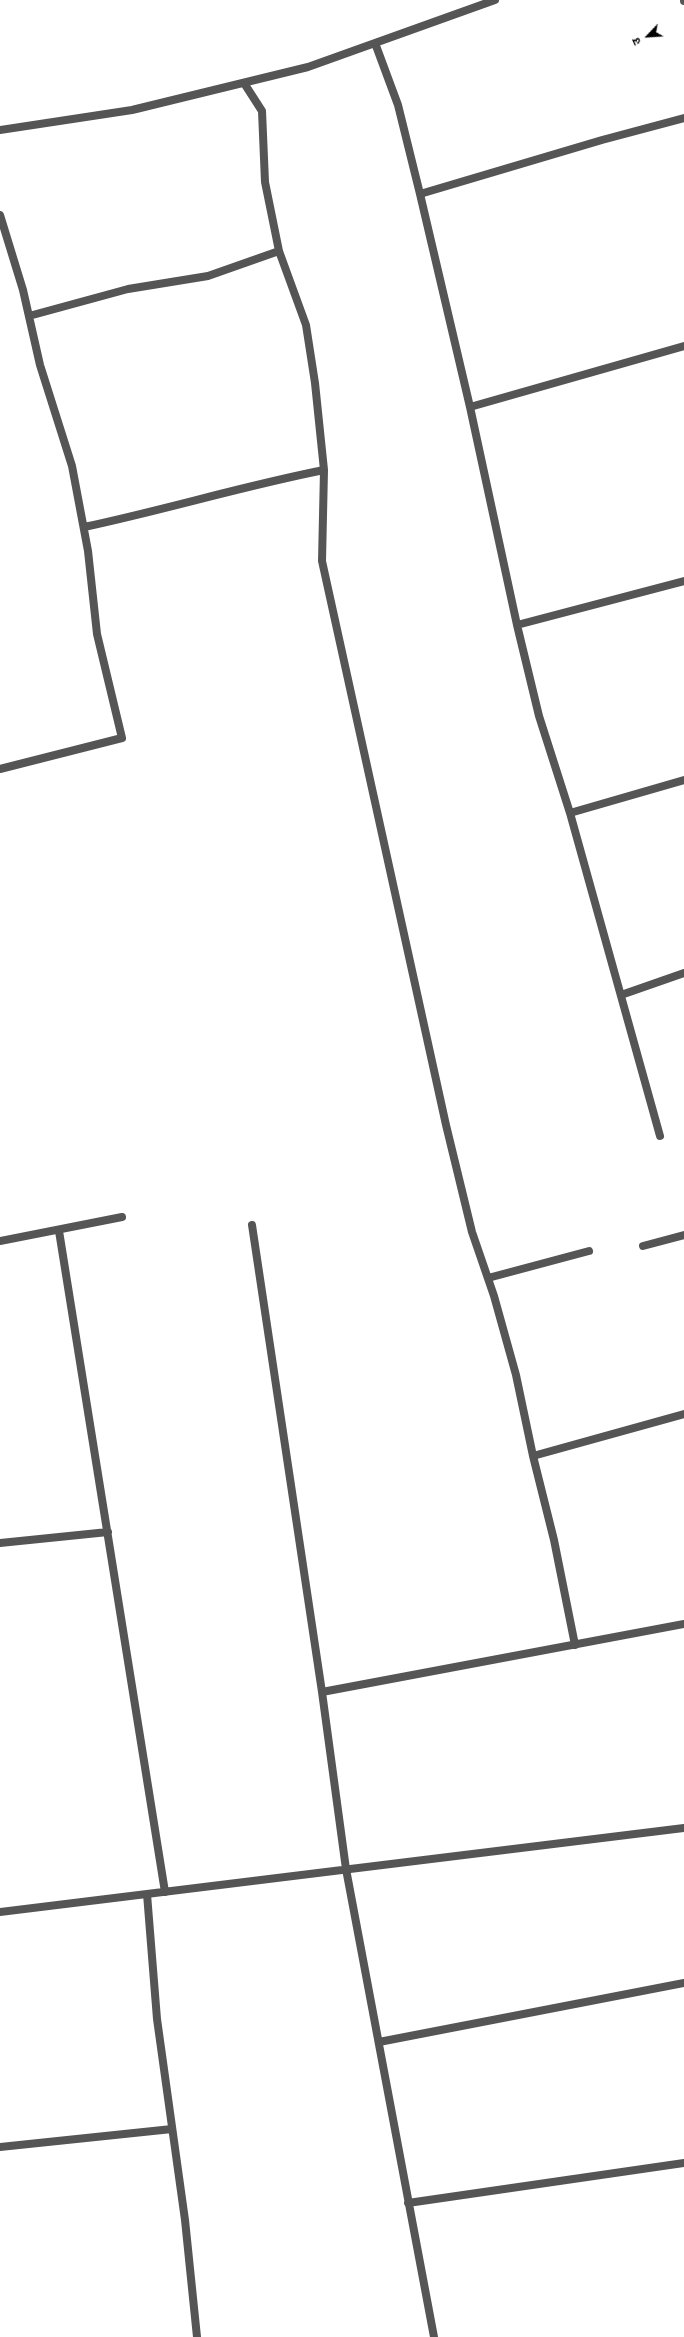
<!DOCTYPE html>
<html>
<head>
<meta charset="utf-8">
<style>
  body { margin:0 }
  #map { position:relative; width:684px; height:2337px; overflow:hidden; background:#fff; font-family:"Fira Sans Condensed","Noto Sans Devanagari",sans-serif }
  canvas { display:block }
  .north { position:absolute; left:628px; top:16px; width:40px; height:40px; -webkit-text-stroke:3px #fff; paint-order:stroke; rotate:245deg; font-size:11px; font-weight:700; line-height:16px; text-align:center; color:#000 }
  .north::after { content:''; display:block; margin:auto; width:14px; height:18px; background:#000; clip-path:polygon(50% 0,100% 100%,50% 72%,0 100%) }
</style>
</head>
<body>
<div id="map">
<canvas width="684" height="2337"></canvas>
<div class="north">उ</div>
</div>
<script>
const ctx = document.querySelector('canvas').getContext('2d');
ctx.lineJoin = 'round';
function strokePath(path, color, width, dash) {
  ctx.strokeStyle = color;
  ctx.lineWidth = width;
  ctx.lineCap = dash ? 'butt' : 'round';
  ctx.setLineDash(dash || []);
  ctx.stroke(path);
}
const minor = new Path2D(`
  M684 0V1
  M375 43 398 105 420 194 470 407 517 625 539 716 570 813 660 1136
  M244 83 262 111 265 182 279 251 306 325 315 383 324 470 322 561 446 1125 472 1232 494 1296 516 1375 533 1456
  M0 130 132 110 308 67 495 0
  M420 194 602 140 684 118
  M0 215 23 290 40 365 72 466 88 551 97 634 122 738 0 769
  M29 316 128 289 208 276 279 251
  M470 407 684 346
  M84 527C164 510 243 486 324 470
  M517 625 684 581
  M570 813 684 780
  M621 995 684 973
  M252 1225 322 1692 346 1869 434 2337
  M59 1231 165 1892
  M0 1241 122 1217
  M643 1246 684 1235
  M488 1278 589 1251
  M0 1543 108 1532
  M575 1645 554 1540 533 1456 684 1414
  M322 1692 684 1624
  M147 1894 157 2019 185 2220 197 2337
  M0 1912 684 1828
  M379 2042 684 1983
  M0 2147 172 2129
  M408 2203 684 2163`);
strokePath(minor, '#555', 8);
</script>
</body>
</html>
